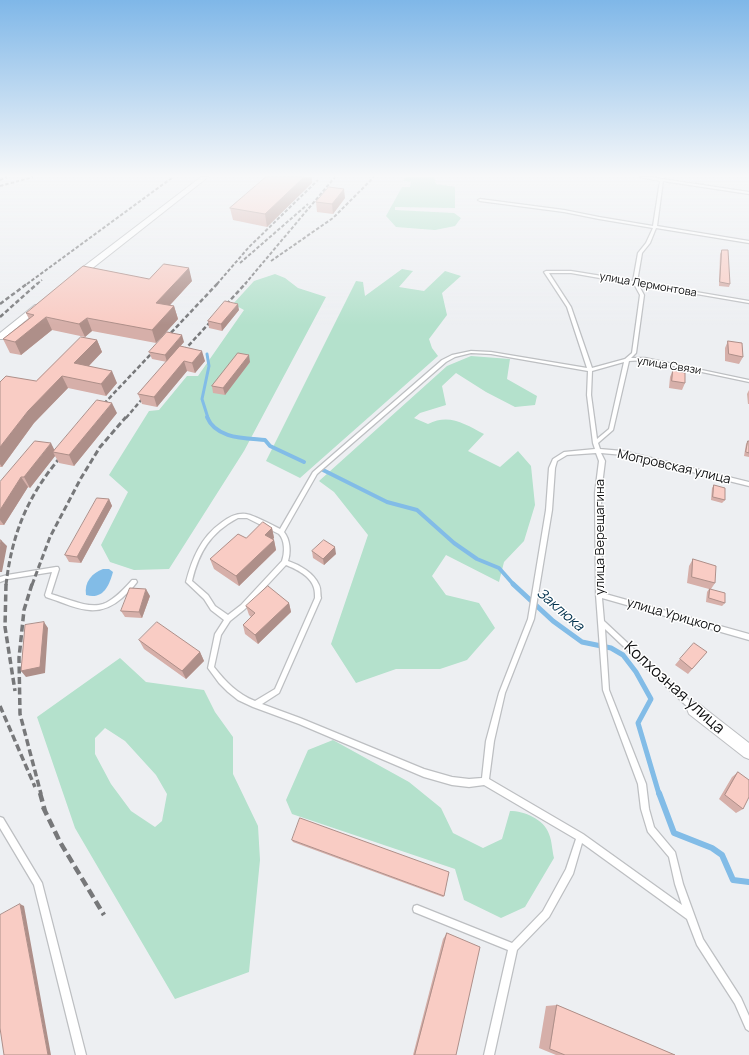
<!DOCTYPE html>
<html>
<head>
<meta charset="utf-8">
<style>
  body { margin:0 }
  canvas { display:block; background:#edeff2 }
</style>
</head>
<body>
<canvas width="749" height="1055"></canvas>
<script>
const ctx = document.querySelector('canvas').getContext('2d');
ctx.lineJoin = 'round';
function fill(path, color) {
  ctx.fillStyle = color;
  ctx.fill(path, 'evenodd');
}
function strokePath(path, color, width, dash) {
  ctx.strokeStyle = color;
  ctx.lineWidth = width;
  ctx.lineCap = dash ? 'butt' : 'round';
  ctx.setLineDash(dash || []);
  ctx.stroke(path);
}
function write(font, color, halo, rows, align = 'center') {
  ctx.font = font + ' Manrope,sans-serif';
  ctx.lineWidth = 3;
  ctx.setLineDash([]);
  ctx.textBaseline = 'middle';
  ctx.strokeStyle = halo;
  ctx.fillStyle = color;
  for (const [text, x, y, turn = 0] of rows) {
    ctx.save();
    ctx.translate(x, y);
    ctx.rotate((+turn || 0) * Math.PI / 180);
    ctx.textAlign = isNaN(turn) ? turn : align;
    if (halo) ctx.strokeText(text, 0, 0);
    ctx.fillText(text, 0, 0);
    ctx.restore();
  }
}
const green = new Path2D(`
  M406 177H434L436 184 455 187V208L395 207V210L454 213 461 218 455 226 435 230 396 227 386 216 402 187H410L411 182 403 181Z
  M402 269 413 271 399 287 424 291 445 271 461 276 442 293 447 315 429 339 432 348 438 356 300 478 266 461 356 281 363 282 365 296Z
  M275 274 285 278 298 288 326 297 244 451 169 569 134 570 110 562 101 545 128 492 109 475 149 411 159 410 187 376H198L244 310 233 304 254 281Z
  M471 356 510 359 507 379 537 396 535 405 515 407 486 392 456 373 442 386 446 405 420 413 414 418 428 424C449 413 465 424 484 434L468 451 500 467 518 451 531 466 535 505 524 541 504 562 499 582 446 555 432 576 446 595 479 603 495 628 467 660 440 669H396L356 683 331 644 368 535 334 492 319 481 447 366Z
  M120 658 146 682 204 690 215 712 233 737V774L258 826 260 860 249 972 175 999 75 828 37 717ZM105 728 125 741 156 775 167 794 162 821 155 827 131 811 111 784 95 754V738Z
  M333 740 409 782 441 808 453 833 483 848 502 839 510 811C524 811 544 819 549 834 552 841 552 850 554 858L525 907 501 918 464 900 455 869 292 814 286 800 308 750Z`);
const water = new Path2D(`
  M103 569H109L113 572C109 586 103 600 86 595 84 582 92 573 103 569Z`);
const streamFar3 = new Path2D(`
  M207 354 209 366 202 399 208 418`);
const streamFar2 = new Path2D(`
  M207 417C216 439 245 438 265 440L270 446 304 462
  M323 470 387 502 417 510 454 543 477 559 499 568 514 585`);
const streamFar1 = new Path2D(`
  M513 584 553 621 582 642 611 648 623 655 636 672 651 699 638 723 659 794`);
const stream = new Path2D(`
  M659 793 674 833 712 848 722 855 733 880 749 882`);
const lane = new Path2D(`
  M640 177H649L749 192V194L663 181 657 226 749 241V243L656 228 650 243 642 253 637 282 749 301V303L638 284 644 295 636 353 631 358H645L749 380V382L645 360 629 361 613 430 598 443 600 449 623 451 749 482V486L623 455 601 453 605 461 601 493 602 593 749 634V640L602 598 604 621 696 707 697 709 696 711 694 712 692 711 605 629 609 690 646 784 649 809 654 827 675 852 683 884 703 939 741 998 749 1016V1031L746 1029 735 1004 697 945 687 919 582 843 573 874 549 917 517 950 494 1055H484L508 950 414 912 413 909 414 906 417 905 512 943 543 911 566 869 576 839 484 785 469 787 452 785 424 777 299 724 253 707 238 700 228 692 219 683 208 668 215 634 224 620 211 610 204 599 186 582C192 559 201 537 221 523 229 517 236 513 246 514 254 515 272 525 280 529L313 472 442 360 452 355 471 351 491 352 587 368 567 307 544 272 546 271H571L633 281 638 253 646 243 653 228 599 219 564 212 480 201 478 200 480 199 564 210 599 217 653 226 660 181ZM549 273H571L634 284 640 295 632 353 625 359 592 368 571 307ZM471 353 491 354 588 371 587 395 593 443 595 449 564 452 553 459 549 468 546 510 528 619 499 693 486 741 482 778 469 779 452 777 424 769 300 718 262 704 279 693 321 598C320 594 321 589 319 585 314 573 300 565 288 561 291 552 290 539 284 532L317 474 446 362 455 357ZM624 362 609 429 597 439 591 395 592 371ZM596 453 599 461 595 493 596 595 603 690 638 784 641 809 647 829 648 832 669 857 675 884 682 905 583 834 489 779 494 741 505 693 534 619 552 510 555 468 557 461 567 455ZM238 518H247L279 534C285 540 285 553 282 561L241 605 228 615 215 606 208 595 192 581C199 552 210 533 238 518ZM286 565C296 569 311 576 314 588 315 591 315 595 315 598L275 689 255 701C237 694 226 682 214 667L221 635 230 621 245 609Z
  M56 567H58L59 569 51 594C66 598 88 609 103 604 114 600 124 589 132 580H136L137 582C133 588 127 593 122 598 96 621 74 606 46 597L45 595 52 572 8 579 0 582V577L7 575Z
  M0 817 3 818 42 883 86 1055H76L34 885 0 828Z`);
const street = new Path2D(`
  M201 177H208L80 278H74V274Z
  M35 305H38L42 307 3 339H0V333Z
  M694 702 699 704 749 743V759L744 757 689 714 687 709 689 704Z`);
const railFar4 = new Path2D(`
  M0 180 7 177
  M0 186 33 177
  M271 261 333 218 374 177
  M240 263 308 204
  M27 284 173 177
  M37 284 42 280
  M217 284 249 247 318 180
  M245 284 335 177`);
const railFar3 = new Path2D(`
  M0 304 28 283
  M0 317 38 283
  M179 356 246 283
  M99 409 218 283
  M126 418 148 392`);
const railFar2 = new Path2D(`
  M6 585C12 532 29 493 64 453
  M32 585 50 537 81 478 100 447 126 417`);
const railFar1 = new Path2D(`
  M6 584 5 627 15 691
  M32 584 24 610 19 658 20 714 41 794
  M0 706 35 787`);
const rail = new Path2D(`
  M40 793 45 811
  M43 807 60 842 104 915`);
const wall = new Path2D(`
  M266 177H312V183L267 227 233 220 230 208Z
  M345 198 333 214 317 212 316 202Z
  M722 250 730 284 729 287 719 286 720 254Z
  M149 279 192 281 170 305 174 306 178 319 156 343 92 331 85 337 52 330 21 355 10 353 3 339 29 319 26 313Z
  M239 310 222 331 209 328 208 321Z
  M97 340 102 352 89 366 117 383 106 396 68 388 34 423 2 467H0V382L36 381Z
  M728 341 743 357 739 364 725 361V348Z
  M184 342 180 346 205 361 195 373 187 371 157 407 142 404 138 394 167 362 152 359 149 352Z
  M250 362 225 395 213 393 212 386Z
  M673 370 685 383 682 390 669 388 670 377Z
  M749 390V404H748L747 394Z
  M117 413 74 466 59 463 55 456 30 488 28 487 4 525H0V482Z
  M748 441H749V457L744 456 746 444Z
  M714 485 725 500 722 503 711 500 712 488Z
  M109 499 112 506 81 563 69 562 65 555Z
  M272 528 274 538 273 539 274 540 276 550 239 586 214 569 210 559 246 538Z
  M312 551 336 554 324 565 313 558Z
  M693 559 715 583 711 589 725 603 722 606 706 602 707 592 709 589 687 583 689 566Z
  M150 596 142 618 125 617 121 611Z
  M289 603 291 612 258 644 245 634 243 625 251 617 249 615 246 606Z
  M139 640 200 652 204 661 186 679 144 649Z
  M707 652 688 674 675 665 680 659Z
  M738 772 743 809 736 813 719 799 732 777Z
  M292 840 444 896 443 897 293 842Z
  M447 933 456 1055H413L443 939Z
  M557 1005 675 1055H556L539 1048 546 1006Z`);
const shadedWall = new Path2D(`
  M304 177H312V183L267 227 265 214Z
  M344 189 345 198 333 214 332 204Z
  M189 268 192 281 160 316 156 303Z
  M238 304 239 310 222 331 221 324Z
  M174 306 178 319 156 343 152 330Z
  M46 317 52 330 21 355 15 342Z
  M87 318 92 331 85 337 79 324Z
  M182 335 184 342 167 362 165 355Z
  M97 340 102 352 80 375 74 363Z
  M202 351 205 361 195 373 192 363Z
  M249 355 250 362 225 395 223 388Z
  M184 361 187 371 157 407 154 397Z
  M112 371 117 383 106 396 101 384Z
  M62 376 68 388 34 423 2 467 0 464V447L28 411Z
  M112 403 117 413 74 466 69 455Z
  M51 443 56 453 53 452 55 456 30 488 24 477Z
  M21 477 28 487 4 525 0 520V510Z
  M109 499 112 506 81 563 77 557Z
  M272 528 274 538 267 545 265 535Z
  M1 540 7 546 2 572H0V547Z
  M274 540 276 550 239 586 236 576Z
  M335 547 336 554 324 565 323 559Z
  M146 589 150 596 142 618 139 612Z
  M289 603 291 612 258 644 255 635Z
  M44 622 48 628 45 673 26 677 21 671Z
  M200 652 204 661 186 679 182 671Z
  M20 904 24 906 51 1055H48Z`);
const building = new Path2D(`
  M266 177H304L265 214 230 208Z
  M329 187 344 189 332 204 316 202Z
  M722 250H728L730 284 720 282Z
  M164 264 189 268 156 303 174 306 152 330 87 318 79 324 46 317 15 342 3 339 34 315 26 313 83 266 149 279Z
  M225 301 238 304 221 324 208 321Z
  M167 332 182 335 165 355 149 352Z
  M81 337 97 340 74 363 112 371 101 384 62 376 28 411 0 447V382L6 376 36 381Z
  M728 341 742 343 743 357 729 354Z
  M180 346 202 351 192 363 184 361 154 397 138 394Z
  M238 353 249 355 223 388 212 386Z
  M673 370 685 373V383L672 381Z
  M97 400 112 403 69 455 53 452Z
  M35 441 51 443 24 477H21L0 510V482Z
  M748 441H749V453L746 452Z
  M714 485 725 488V500L713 497Z
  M97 498 109 499 77 557 65 555Z
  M263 522 272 528 265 535 274 540 236 576 210 559 238 534 246 538Z
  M0 540H1L0 547Z
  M324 540 335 547 323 559 312 551Z
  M693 559 716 566 715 583 692 577Z
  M268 586 289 603 255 635 243 625 255 613 246 606Z
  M130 588 146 589 139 612 121 611Z
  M710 589 725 593V603L709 598Z
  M44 622 40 667 21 671 25 625Z
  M157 622 200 652 182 671 139 640Z
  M694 643 707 652 692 669 680 659Z
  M738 772 749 780V797L743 809 725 795Z
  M300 818 449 872 444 896 292 840Z
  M20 904 48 1055H4L0 1028V915Z
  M447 933 480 947 456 1055H415Z
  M557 1005 675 1055H565L550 1049Z`);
const farStreetnames = [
  ["улица Лермонтова",648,285,10],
  ["улица Связи",669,366,9]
];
const streetNames = [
  ["Мопровская улица",674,467,13],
  ["улица Верещагина",600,537,-90],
  ["улица Урицкого",674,616,16]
];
const waterNames = [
  ["Заклюка",560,610,41]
];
const nearStreetnames = [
  ["Колхозная улица",674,688,42]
];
fill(green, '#b4e1cc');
fill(water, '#82bce7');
strokePath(streamFar3, '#82bce7', 3);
strokePath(streamFar2, '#82bce7', 4);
strokePath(streamFar1, '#82bce7', 5);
strokePath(stream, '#82bce7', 6);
strokePath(lane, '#bdbfc2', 2.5);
strokePath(street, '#bdbfc2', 2);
fill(lane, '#fff');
fill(street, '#fff');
strokePath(railFar4, '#77787a', 2, [3.5, 2]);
strokePath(railFar3, '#77787a', 2.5, [4.5, 2.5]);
strokePath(railFar2, '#77787a', 3, [6, 3]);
strokePath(railFar1, '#77787a', 3.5, [7, 3.5]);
strokePath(rail, '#77787a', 4.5, [9, 4.5]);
fill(wall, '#d6afa9');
fill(shadedWall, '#ae8f89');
fill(building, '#f9ccc4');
strokePath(building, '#ae8f89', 1);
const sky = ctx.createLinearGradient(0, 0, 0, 325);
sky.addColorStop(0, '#7fb7e8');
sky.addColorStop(0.54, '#f7f8f9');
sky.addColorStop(1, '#f7f8f900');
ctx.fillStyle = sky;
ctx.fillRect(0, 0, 749, 325);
write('11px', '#0e0f10', '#fff', farStreetnames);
write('13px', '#0e0f10', '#fff', streetNames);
write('italic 14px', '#00314d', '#fff', waterNames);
write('16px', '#0e0f10', '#fff', nearStreetnames);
</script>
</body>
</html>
